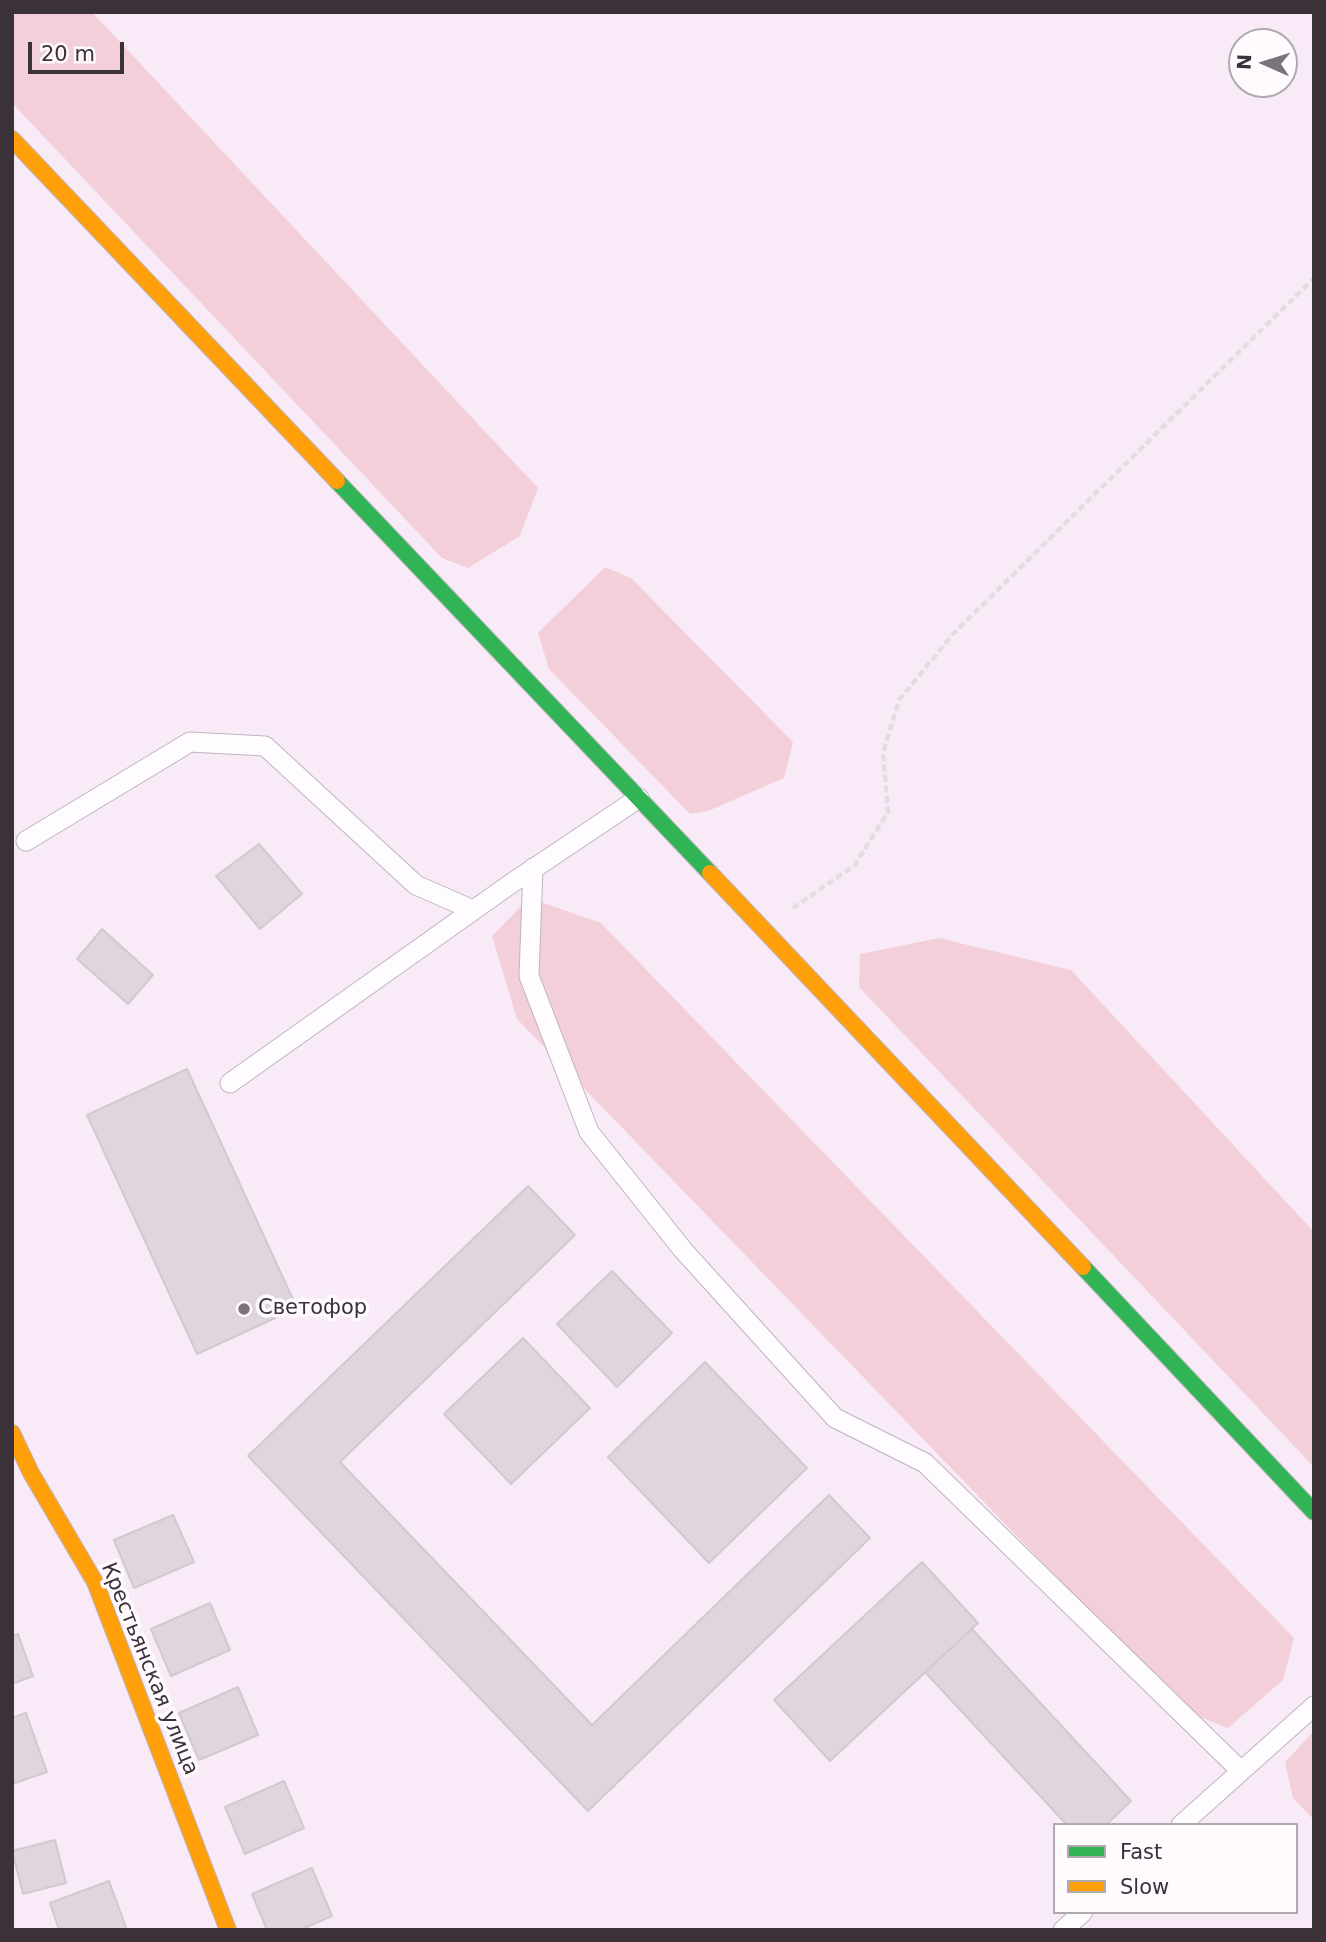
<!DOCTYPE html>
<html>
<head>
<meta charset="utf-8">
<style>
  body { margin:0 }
  #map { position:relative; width:1326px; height:1942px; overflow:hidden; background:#f8ebf7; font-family:"DejaVu Sans",sans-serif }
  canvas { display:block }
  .frame { position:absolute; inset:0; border:14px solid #3a3139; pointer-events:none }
  .legend { position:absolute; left:1053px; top:1823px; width:245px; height:91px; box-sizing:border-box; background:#fffafe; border:2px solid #b0aaaf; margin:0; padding:9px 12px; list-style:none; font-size:21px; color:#3a3139 }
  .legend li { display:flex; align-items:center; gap:14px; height:35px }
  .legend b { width:35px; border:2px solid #b0aaaf }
  .north { position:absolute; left:1228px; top:28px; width:70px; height:70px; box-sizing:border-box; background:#fffafe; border:2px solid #b0aaaf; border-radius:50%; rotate:273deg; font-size:19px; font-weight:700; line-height:28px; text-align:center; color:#3a3139 }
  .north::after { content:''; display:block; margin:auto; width:24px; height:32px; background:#7c727c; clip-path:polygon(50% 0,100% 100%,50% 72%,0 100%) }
  .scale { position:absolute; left:28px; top:42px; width:96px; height:32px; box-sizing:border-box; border:4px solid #3a3139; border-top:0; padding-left:9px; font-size:21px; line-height:24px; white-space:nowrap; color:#3a3139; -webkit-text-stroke:5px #fffafe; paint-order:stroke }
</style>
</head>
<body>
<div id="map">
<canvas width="1326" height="1942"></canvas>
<div class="frame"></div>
<ul class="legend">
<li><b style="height:9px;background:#30b455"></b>Fast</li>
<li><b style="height:9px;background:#ff9f0a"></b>Slow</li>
</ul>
<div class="north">N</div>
<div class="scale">20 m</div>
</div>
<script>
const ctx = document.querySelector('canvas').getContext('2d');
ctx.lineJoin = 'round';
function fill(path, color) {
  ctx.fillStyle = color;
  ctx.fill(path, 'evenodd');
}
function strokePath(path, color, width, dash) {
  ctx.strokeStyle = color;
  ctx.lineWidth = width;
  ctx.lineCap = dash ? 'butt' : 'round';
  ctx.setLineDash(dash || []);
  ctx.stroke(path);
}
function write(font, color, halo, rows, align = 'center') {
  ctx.font = font + ' "DejaVu Sans",sans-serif';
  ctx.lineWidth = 7;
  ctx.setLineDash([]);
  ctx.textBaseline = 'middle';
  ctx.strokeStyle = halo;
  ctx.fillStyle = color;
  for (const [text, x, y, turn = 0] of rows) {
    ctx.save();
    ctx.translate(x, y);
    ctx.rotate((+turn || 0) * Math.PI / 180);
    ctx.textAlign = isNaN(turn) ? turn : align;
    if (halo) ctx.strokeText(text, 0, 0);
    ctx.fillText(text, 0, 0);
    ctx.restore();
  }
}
const green = new Path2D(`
  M12 12H92L538 488 520 536 468 568 442 558 12 103Z
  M605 567 631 578 793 742 784 778 708 811 690 814 549 669 538 633Z
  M529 898 601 923 1294 1638 1283 1680 1228 1728 1187 1712 517 1019 492 936Z
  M939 938 1071 970 1314 1232V1467L859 987 860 954Z
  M1314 1731V1820L1293 1798 1285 1762Z`);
const building = new Path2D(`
  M259 844 302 894 260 929 216 876Z
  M102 929 153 975 128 1004 77 959Z
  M187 1069 297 1308 197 1354 87 1115Z
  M528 1186 575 1235 340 1462 592 1725 829 1495 870 1538 588 1811 248 1456Z
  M612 1271 672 1333 617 1387 557 1324Z
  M523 1338 590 1408 511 1484 444 1414Z
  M705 1362 807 1468 709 1563 608 1457Z
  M173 1515 194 1562 134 1588 114 1540Z
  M922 1562 978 1623 830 1761 774 1700Z
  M210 1603 230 1650 171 1676 151 1629Z
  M972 1629 1131 1801 1106 1825H1067L925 1672Z
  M18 1634 33 1676 12 1684V1636Z
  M238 1687 258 1735 199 1760 179 1713Z
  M26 1713 47 1772 12 1784V1718Z
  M284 1781 304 1828 245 1854 225 1807Z
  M55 1840 66 1883 23 1894 12 1851Z
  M312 1868 332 1916 300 1930H267L252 1894Z
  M109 1881 127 1930H59L50 1903Z`);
const path = new Path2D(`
  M793 908 855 865 888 812 883 753 899 700 953 634 1314 278`);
const lane = new Path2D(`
  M26 841 190 742 265 746 416 885 473 910
  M533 868 529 976 589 1132 683 1250 835 1418 925 1463 1241 1771
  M230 1083 509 885 639 798
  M1181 1825 1314 1706
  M1063 1930 1083 1912`);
const fast = new Path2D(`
  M337 481 710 873
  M1083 1267 1314 1512`);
const slow = new Path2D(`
  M12 139 337 481
  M710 873 1083 1267
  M12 1433 31 1473 95 1582 228 1930`);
const markers = [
  [244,1309,7,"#7c727c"]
];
const poiNames = [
  ["Светофор",258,1309]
];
const streetNames = [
  ["Крестьянская улица",149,1669,68]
];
fill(green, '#f3cfd9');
fill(building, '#dfd5dc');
strokePath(building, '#d3c8cf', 2);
strokePath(lane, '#beb4bd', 21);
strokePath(fast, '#beb4bd', 18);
strokePath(slow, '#beb4bd', 18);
strokePath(path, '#e1dde1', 4.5, [7, 3.5]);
strokePath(lane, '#fefcfe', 19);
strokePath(fast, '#30b455', 16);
strokePath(slow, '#ff9f0a', 16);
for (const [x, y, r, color] of markers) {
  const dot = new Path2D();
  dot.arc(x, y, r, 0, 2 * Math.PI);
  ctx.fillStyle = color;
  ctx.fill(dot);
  strokePath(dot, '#fffafe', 2.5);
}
write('21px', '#3a3139', '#fffafe', poiNames, 'left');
write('21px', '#3a3139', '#fffafe', streetNames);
</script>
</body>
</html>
